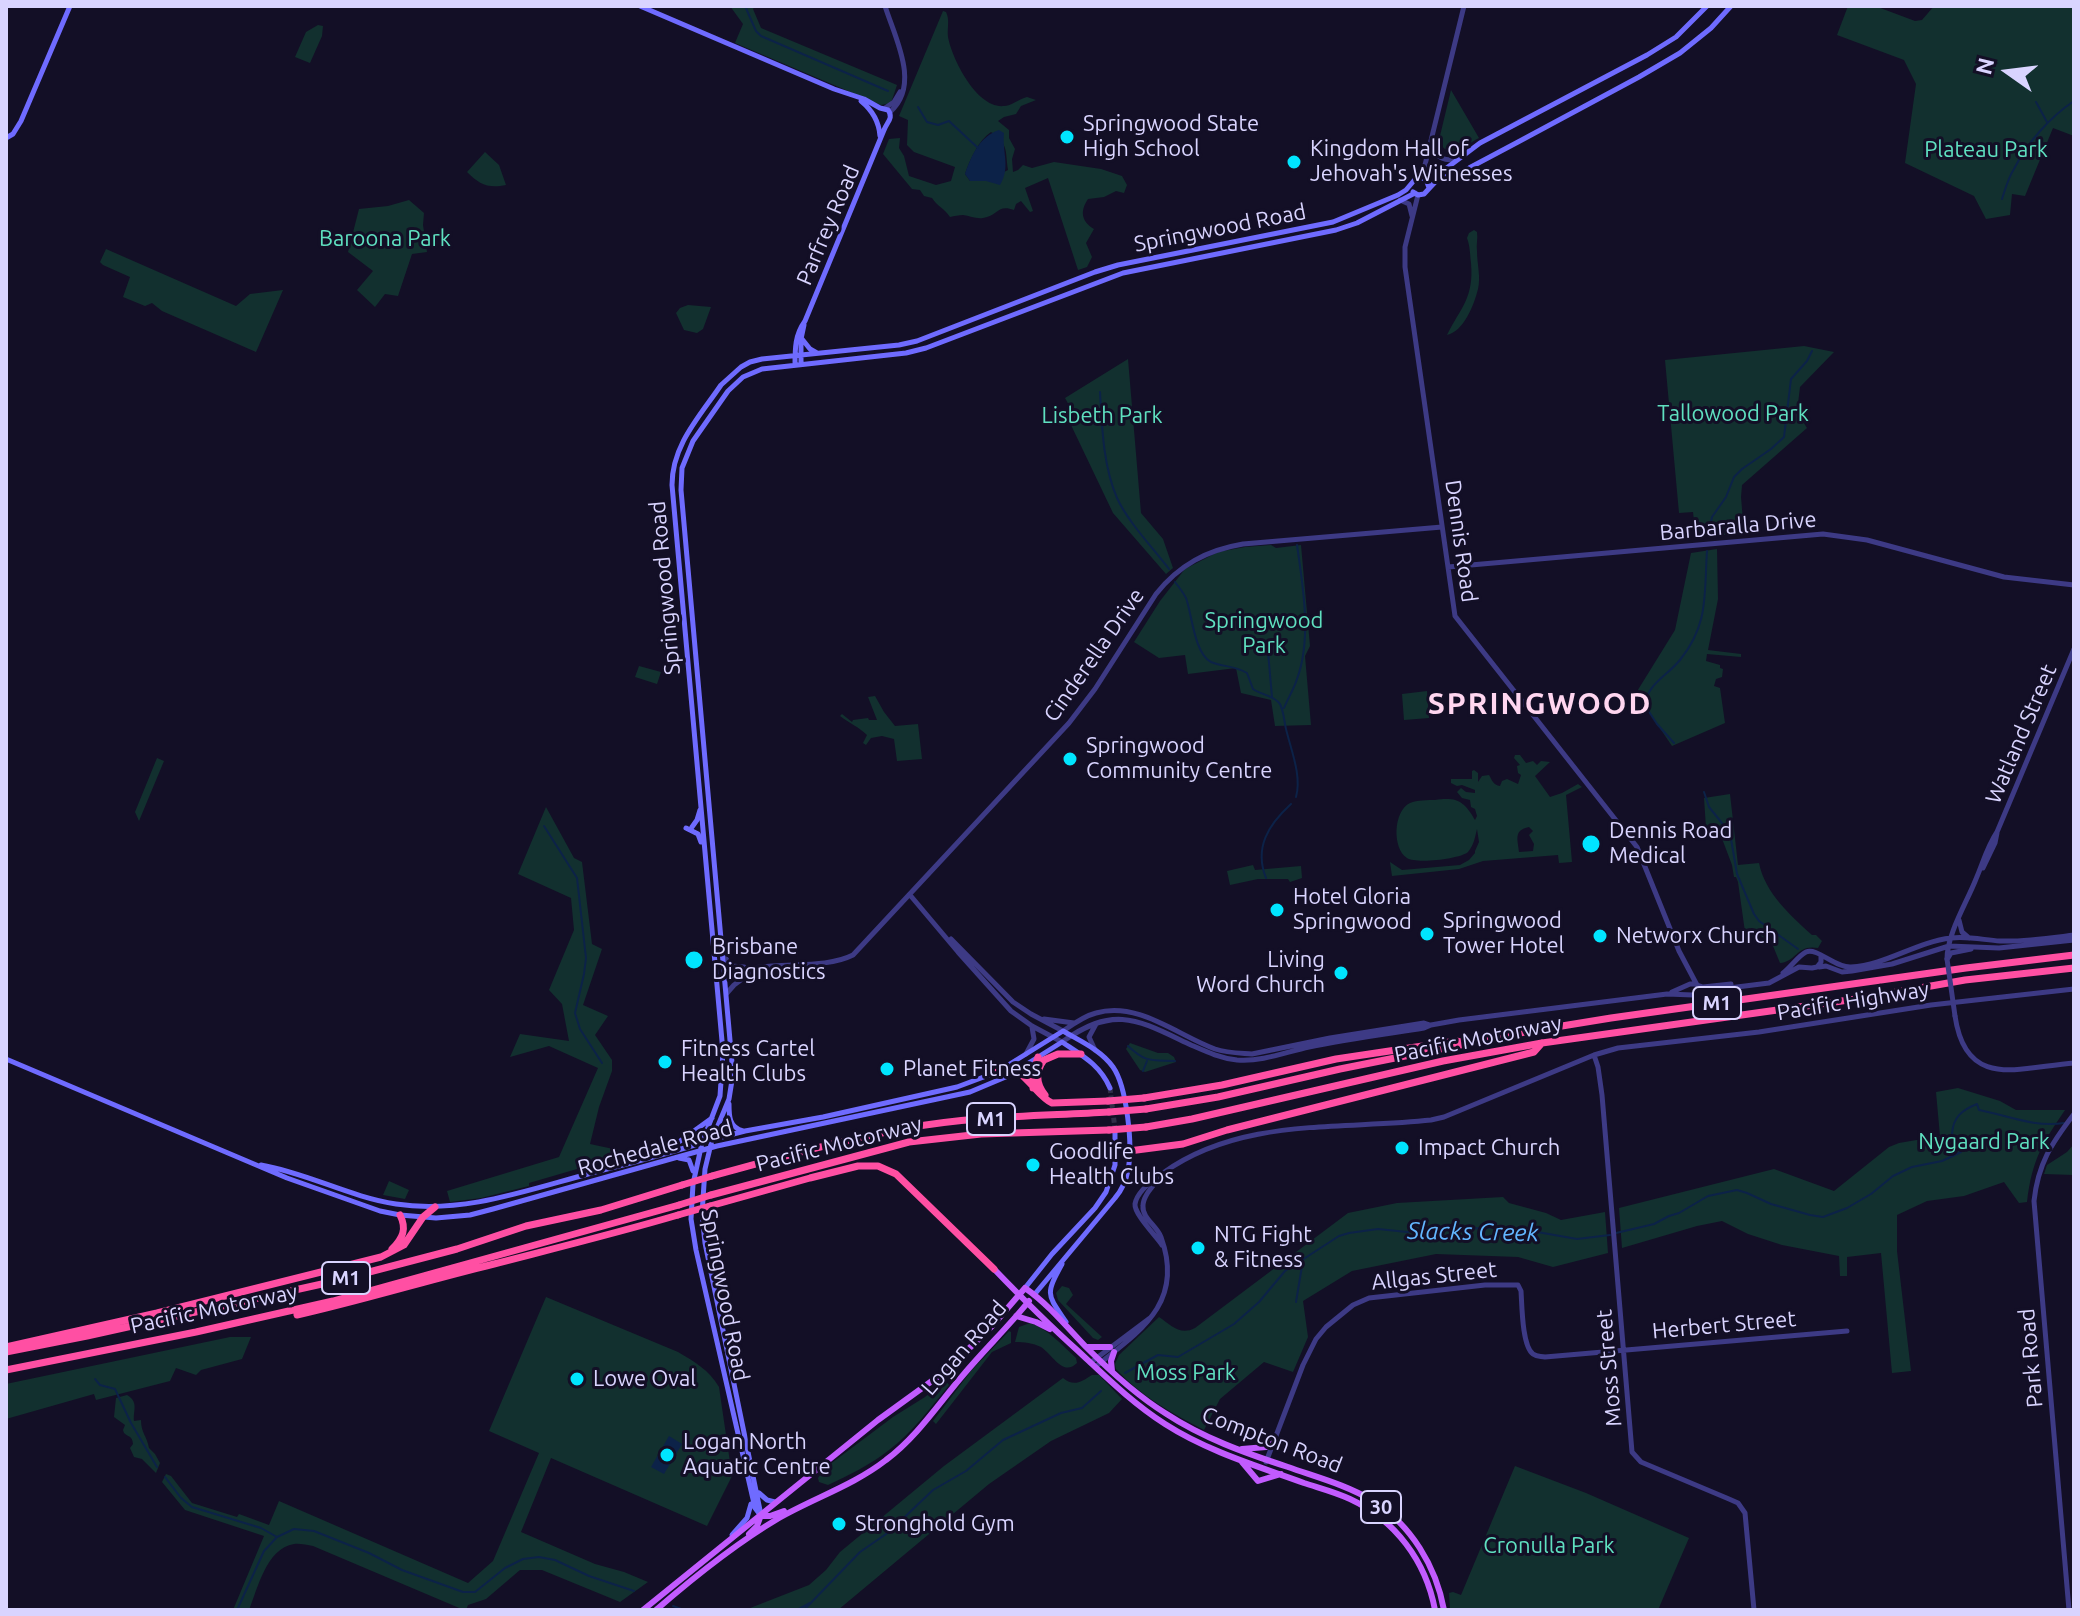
<!DOCTYPE html>
<html>
<head>
<meta charset="utf-8">
<style>
  body { margin:0 }
  #map { position:relative; width:2080px; height:1616px; overflow:hidden; background:#130f26; font-family:Ubuntu,sans-serif }
  canvas { display:block }
  .frame { position:absolute; inset:0; border:8px solid #d9d4ff; pointer-events:none }
  .north { position:absolute; left:1968px; top:32px; width:80px; height:80px; -webkit-text-stroke:6px #130f26; paint-order:stroke; rotate:284deg; font-size:22px; font-weight:700; line-height:32px; text-align:center; color:#d9d4ff }
  .north::after { content:''; display:block; margin:auto; width:28px; height:36px; background:#d9d4ff; clip-path:polygon(50% 0,100% 100%,50% 72%,0 100%) }
</style>
</head>
<body>
<div id="map">
<canvas width="2080" height="1616"></canvas>
<div class="frame"></div>
<div class="north">N</div>
</div>
<script>
const ctx = document.querySelector('canvas').getContext('2d');
ctx.lineJoin = 'round';
function fill(path, color) {
  ctx.fillStyle = color;
  ctx.fill(path, 'evenodd');
}
function strokePath(path, color, width, dash) {
  ctx.strokeStyle = color;
  ctx.lineWidth = width;
  ctx.lineCap = dash ? 'butt' : 'round';
  ctx.setLineDash(dash || []);
  ctx.stroke(path);
}
function write(font, color, halo, rows, align = 'center') {
  ctx.font = font + ' Ubuntu,sans-serif';
  ctx.lineWidth = 6;
  ctx.setLineDash([]);
  ctx.textBaseline = 'middle';
  ctx.strokeStyle = halo;
  ctx.fillStyle = color;
  for (const [text, x, y, turn = 0] of rows) {
    ctx.save();
    ctx.translate(x, y);
    ctx.rotate((+turn || 0) * Math.PI / 180);
    ctx.textAlign = isNaN(turn) ? turn : align;
    if (halo) ctx.strokeText(text, 0, 0);
    ctx.fillText(text, 0, 0);
    ctx.restore();
  }
}
const green = new Path2D(`
  M730 6H755L753 9 761 28 897 85 891 103 881 105 735 43 743 24Z
  M1848 6H1875L1915 21 1922 20 1934 6H2074V136L2053 128 2025 196 2012 194 2010 215 1986 219 1974 196 1905 163 1916 84 1904 60 1837 35Z
  M943 11 946 12C950 20 947 28 948 37 952 59 977 109 1004 106 1011 106 1019 99 1027 97L1036 100 1021 106 1016 114 1004 117 998 121 1009 130V138L1015 149 1012 159 1013 172 1018 170 1023 165 1032 168 1054 162 1101 169 1122 176 1127 185 1124 193 1116 191 1104 197 1088 199C1080 211 1081 221 1094 229L1086 243 1092 257 1087 267 1078 270 1048 178 1025 188 1033 211 1030 212 1021 201 1016 204 1014 210C997 204 998 216 983 218 976 219 970 216 963 215 959 215 954 216 950 217 945 209 937 206 932 198L924 196 920 190 912 189 883 154 889 139 900 138 899 148 904 156 909 176 936 185 951 181 955 167 914 152 907 145 908 120 899 116ZM991 132C1009 145 1005 150 1008 170L986 181H970L965 174C970 159 979 140 991 132Z
  M318 25 323 26 322 36 310 63 295 57 306 32Z
  M1451 90 1479 138C1465 145 1447 162 1439 140Z
  M485 152 499 165 506 185C488 189 479 184 467 172Z
  M409 200 424 213 423 225 427 252 412 254 398 296 385 294 375 307 357 290 373 271 348 252 359 209 388 206Z
  M1474 230 1477 232C1478 239 1476 245 1477 251 1477 264 1481 277 1478 289 1474 305 1464 331 1447 335 1461 307 1474 298 1471 263 1470 254 1470 246 1467 238L1469 233Z
  M106 249 236 306 250 294 283 290 256 352 162 311 152 303 145 306 123 297 130 277 103 265 100 262Z
  M688 305 711 307 703 329 697 333 684 330 676 313 680 308Z
  M1804 346 1834 352 1800 387 1797 412 1807 428 1742 485 1741 497 1744 533 1696 538 1693 512 1679 513 1665 360Z
  M1128 359 1141 513 1163 539 1173 568 1166 574 1113 513 1071 425 1070 407 1065 398Z
  M1271 545 1276 548 1301 545 1310 646 1305 656 1311 725 1275 726 1271 700 1241 693 1236 668 1188 674 1185 655 1159 658 1134 642 1160 601 1185 569 1218 552 1245 547Z
  M1717 549 1718 599 1708 650 1741 654V657L1707 654 1706 661 1720 665V668L1723 669 1722 677 1716 679 1714 686 1720 688 1725 723 1672 746 1636 693 1675 630 1691 553Z
  M639 666 661 672 657 684 635 677Z
  M1427 691 1429 718 1404 720 1402 694Z
  M875 696 884 712 895 726 918 724 922 759 897 761 894 739 882 736 871 738 866 745 863 743 867 735C859 727 849 723 840 716L842 714 852 722 853 720 868 718 869 720H877L868 697Z
  M1515 755H1520L1526 763 1533 761 1537 765 1541 761 1550 762 1535 776 1550 797 1562 793 1578 784 1582 787 1566 795 1572 862 1559 863 1558 855 1483 861 1459 869 1392 876 1390 862 1402 870 1460 865 1469 860 1475 853V851L1479 842 1477 829C1475 837 1474 845 1468 852 1460 859 1416 864 1407 858 1392 849 1393 811 1410 803 1417 800 1428 800 1435 800 1457 797 1464 801 1475 820L1477 816 1475 809 1471 807 1470 800 1462 798 1457 792 1461 788 1466 792 1475 793V790L1462 785 1457 786 1451 783V779H1472V771L1474 770 1478 773V782L1482 776 1489 775C1492 780 1493 785 1500 786L1502 781 1507 779 1518 784 1521 775 1518 773 1517 766 1520 765 1514 758ZM1529 827 1533 831 1529 835 1534 844 1533 851 1519 852C1518 840 1513 830 1529 827Z
  M157 758 164 761 139 821 135 812Z
  M1730 794 1738 865 1759 863C1765 893 1790 915 1812 935H1816L1822 941 1818 948C1797 944 1797 961 1780 963L1773 946 1760 935 1746 939 1738 882 1736 877H1734L1732 865 1718 828H1706L1704 798Z
  M546 807 574 858 582 862 592 944 602 949 583 1005 608 1016 595 1035 612 1060V1071L599 1107 590 1144 632 1153 529 1183V1186L481 1198 450 1202 447 1191 559 1157 598 1068 549 1046 510 1057 520 1034 569 1041 562 1004 549 990 574 930 571 898 518 874Z
  M1253 865 1255 870 1301 866 1302 878 1290 882 1288 879H1258L1230 885 1227 871Z
  M1130 1043 1158 1053H1168L1174 1057 1176 1062 1145 1072 1140 1070 1126 1049Z
  M1958 1088 2000 1101 2016 1110H2065C2042 1144 2032 1160 2027 1202L2019 1203 2004 1182 1964 1196 1927 1201 1897 1215V1251L1911 1371 1892 1373 1881 1253 1847 1257V1276H1840L1839 1256 1782 1245 1748 1234 1722 1221 1697 1226 1622 1248 1619 1208 1774 1169 1834 1191 1889 1147 1899 1143 1940 1136 1936 1092Z
  M2074 1144V1175L2044 1174 2047 1165 2067 1152Z
  M389 1181 409 1190 405 1199 383 1195Z
  M1503 1197 1509 1203 1546 1213 1561 1220 1605 1212 1608 1253 1553 1267 1518 1257 1436 1254 1352 1271 1303 1301 1308 1337 1293 1372 1264 1362 1220 1399 1204 1430C1171 1413 1141 1396 1116 1369L1115 1364 1119 1355 1159 1317C1171 1325 1180 1336 1195 1328L1348 1213 1397 1203Z
  M1062 1286 1069 1288 1073 1295 1066 1304 1102 1337 1098 1340 1093 1338 1058 1300 1056 1293Z
  M546 1297 678 1352C695 1362 709 1370 719 1387L732 1476 707 1526 551 1458 521 1532 595 1564 624 1572 648 1582 620 1602 542 1570H520L486 1599 468 1605 466 1610H464L313 1546C307 1545 299 1543 294 1544 266 1549 258 1588 249 1610H233L264 1536 185 1510 162 1482 166 1474 171 1476 192 1503 237 1517 239 1514 269 1525 279 1501 468 1583 493 1561 539 1453 489 1431Z
  M1030 1323C1048 1329 1062 1345 1076 1358L1077 1363C1063 1377 1053 1355 1041 1347 1033 1343 1024 1342 1015 1342L1019 1327Z
  M1009 1331 1011 1332V1343L992 1352 936 1424 933 1421 971 1371Z
  M230 1337H251L242 1359 201 1370 196 1375 176 1368 170 1381 96 1400 94 1394 6 1419V1384Z
  M1092 1375H1099L1122 1399 1109 1413 1051 1441 989 1484 838 1610H745L809 1585 826 1570 840 1552 944 1466 1063 1378C1074 1387 1081 1382 1092 1375Z
  M945 1380 949 1385C931 1407 912 1433 889 1450 870 1465 849 1475 828 1485L819 1482 818 1478 825 1468 893 1417 925 1397Z
  M127 1395C139 1402 133 1410 134 1421L141 1420C141 1433 147 1436 149 1448L155 1454 160 1463 156 1473 142 1459 134 1457 130 1448 133 1444C132 1435 129 1438 124 1433L123 1430 125 1425 114 1417 116 1398Z
  M1515 1466 1586 1493 1689 1538 1658 1610H1450L1449 1593 1453 1592 1461 1595Z`);
const water = new Path2D(`
  M999 130 1004 133C1002 153 1011 167 1000 185L986 181H970L965 174C971 156 980 136 999 130Z
  M669 1436 682 1444 664 1474 651 1467Z`);
const stream = new Path2D(`
  M745 6 756 31 761 36 888 91
  M2036 102 2047 122
  M918 107 927 122 938 125 949 121 978 148
  M2002 199C2005 190 2008 178 2014 169 2027 143 2050 117 2074 101
  M1100 392C1102 426 1103 466 1117 498 1128 522 1153 548 1169 569
  M1708 537 1712 517 1726 497 1734 477 1742 469 1771 449 1784 437 1791 379 1807 361 1812 351
  M1175 582C1179 587 1183 592 1186 598 1192 614 1194 653 1211 662 1222 667 1233 665 1247 673L1253 689C1261 695 1274 695 1280 704 1284 712 1284 721 1286 729 1291 750 1302 776 1296 797
  M1268 652 1272 697
  M1284 708C1288 698 1294 689 1297 679 1312 639 1303 586 1297 545
  M1674 743 1657 724 1644 704C1650 682 1667 676 1680 660 1709 624 1704 595 1707 551
  M1704 792 1709 807 1730 833 1737 874 1754 914 1759 921 1798 949
  M544 826 577 878 586 958 584 974 575 1013 580 1029 602 1063
  M1266 878C1254 848 1268 825 1291 804
  M1128 1046C1146 1063 1151 1060 1175 1061
  M1143 1071 1147 1061
  M1616 1233 1654 1224 1669 1216 1679 1213 1708 1196 1737 1190 1747 1193 1771 1204 1810 1215 1823 1217 1847 1208 1871 1194 1893 1176 1912 1167 1942 1161 1961 1152 1962 1143 1952 1134C1953 1117 1962 1110 1977 1104L1979 1110C2006 1115 2035 1128 2064 1123
  M1296 1302 1303 1260
  M1125 1373 1158 1355 1178 1357 1234 1324 1259 1302 1285 1271 1339 1236 1349 1233 1378 1229 1407 1232 1440 1227 1458 1229 1509 1227 1577 1239 1610 1235
  M95 1379 100 1385 115 1389 131 1423 157 1467
  M165 1477 181 1498 192 1507 261 1528 277 1537
  M673 1606 684 1610
  M237 1610 264 1551 277 1537 294 1529 314 1531 369 1553 402 1570 463 1592H475L505 1568 523 1559 539 1557 555 1560 589 1576 634 1591
  M797 1610 810 1603
  M804 1610 860 1552 889 1532 933 1490 966 1471 1003 1440 1061 1413 1082 1408 1101 1391`);
const secondaryTunnel = new Path2D(`
  M1110 1088 1115 1129`);
const tertiary = new Path2D(`
  M885 6C895 38 921 85 890 112
  M885 108 894 102 900 92
  M1430 146C1436 157 1446 163 1458 158
  M1422 177 1464 6
  M1418 195 1405 247V267L1455 616 1637 847 1679 951 1697 985
  M1400 200 1409 204 1412 216
  M1448 567 1823 534 1867 540 2004 577 2074 585
  M1983 868 1995 843 1997 833
  M910 895 958 952 1011 1011 1032 1026 1062 1042C1115 1004 1138 1020 1191 1045 1207 1052 1220 1058 1237 1060 1262 1062 1286 1052 1309 1047 1347 1039 1386 1034 1424 1028L1431 1025 1459 1020 1667 994 1693 995 1705 991 1769 983 1799 967 1812 968 1817 967 1821 962V956
  M1959 920 1962 932 1969 938
  M951 939 1013 1002 1031 1014 1063 1031C1073 1024 1084 1016 1096 1013 1138 1001 1177 1035 1215 1049 1227 1053 1239 1053 1252 1054L1330 1038 1424 1023 1430 1025
  M724 956 731 966 744 967
  M1948 958 1951 953 1971 949
  M1947 959C1947 934 1967 902 1976 879 1983 863 1987 847 1997 832L2074 649
  M1819 967 1826 966 1842 972 1852 971 1892 964 1949 946 1999 948 2074 940
  M1783 973C1791 967 1798 956 1806 952 1817 947 1835 968 1851 967 1886 965 1916 942 1951 938 1968 936 1984 940 2000 941 2025 942 2050 938 2074 935
  M725 978C762 956 817 973 853 955L1069 723 1095 689 1156 594C1179 565 1207 550 1243 544L1442 527
  M1697 985 1703 987 1731 984
  M1672 992 1690 984H1696
  M727 993 734 985 756 969
  M1955 1016C1966 1091 2020 1067 2074 1063
  M1044 1019 1074 1023
  M1095 1050 1089 1037 1096 1024
  M1026 1054 1034 1039 1032 1027
  M1594 1055 1598 1067 1602 1095 1632 1452 1641 1462 1729 1499 1738 1503 1745 1513 1754 1610
  M1162 1245C1156 1236 1134 1214 1135 1204 1137 1191 1154 1179 1163 1173 1241 1117 1340 1130 1431 1120L1444 1117 1594 1055 1618 1048 1759 1032 1931 1005 2074 989
  M1090 1363 1150 1318
  M1095 1367C1140 1331 1185 1303 1161 1237 1157 1226 1142 1218 1143 1206 1143 1194 1156 1184 1162 1174
  M1266 1462 1303 1365 1316 1339 1326 1327 1353 1305 1369 1298 1485 1285H1518L1521 1291C1522 1305 1522 1346 1533 1354 1537 1357 1540 1356 1545 1357L1847 1331
  M2069 1610 2034 1201C2038 1164 2051 1144 2074 1114`);
const secondary = new Path2D(`
  M640 6 834 89 864 99 880 108
  M861 101C872 110 879 121 880 136
  M6 138 13 134 21 121 70 6
  M1424 177 1444 170 1480 143 1647 55 1676 37 1707 6
  M1413 192 1418 195 1424 194 1437 180 1469 168 1518 142 1639 77 1680 53 1711 28 1731 6
  M802 339 810 349 817 353
  M801 364V339L804 325
  M795 365C795 348 795 335 805 321L884 130C887 122 894 118 888 110L880 108
  M692 827 697 820 700 810
  M686 828 698 834 701 842
  M6 1059 287 1178 380 1211 400 1215 436 1218 470 1215 493 1209 717 1146 970 1092 1008 1076 1062 1042C1083 1056 1100 1065 1110 1088
  M729 1104C729 1116 729 1127 743 1131
  M710 1140 745 1131 823 1117 957 1087 997 1072 1063 1031C1080 1041 1101 1050 1113 1067 1127 1087 1133 1146 1128 1170 1126 1181 1122 1190 1115 1198L1034 1295
  M665 1152 712 1118
  M679 1158 689 1160 693 1171
  M261 1165C307 1173 350 1197 396 1204 462 1214 525 1191 588 1174 626 1164 664 1155 701 1143
  M1062 1264C1045 1295 1047 1294 1066 1322
  M1025 1288 1052 1254 1095 1208 1106 1192 1115 1165V1129
  M759 1493 767 1500 775 1502
  M761 1515 705 1243 702 1214 705 1169 712 1140 729 1099 733 1074 681 490 682 468 693 441 728 391 743 377 762 369 906 353 926 348 1123 273 1336 230 1357 223 1415 193
  M761 1516 755 1508 696 1250 691 1219 693 1184 702 1143 720 1096 723 1052 672 485C672 445 700 416 721 385L741 367 750 362 762 359 899 345 917 341 1095 272 1118 265 1333 222 1398 195 1406 190 1417 177 1426 179 1429 188
  M732 1535 747 1518 751 1504`);
const primary = new Path2D(`
  M994 1269C1021 1297 1048 1324 1077 1350 1105 1376 1132 1403 1165 1424 1207 1451 1257 1466 1304 1483 1319 1488 1335 1492 1350 1499 1395 1520 1426 1561 1435 1610
  M1016 1316 1036 1322 1050 1329
  M1087 1347H1110
  M1112 1371 1111 1361 1114 1352
  M1242 1449 1266 1447 1274 1443
  M1242 1462 1258 1481 1281 1474
  M761 1516H770L784 1511
  M749 1534 757 1526 761 1515
  M643 1610 878 1420 947 1370 993 1325 1025 1288C1048 1304 1066 1326 1086 1347 1110 1371 1136 1395 1165 1413 1203 1438 1245 1453 1288 1467 1316 1477 1347 1485 1373 1501 1411 1525 1436 1566 1444 1610
  M656 1610C694 1577 735 1544 779 1518 814 1498 854 1485 886 1460 917 1437 939 1403 964 1374 985 1349 1009 1326 1029 1301`);
const motorway = new Path2D(`
  M997 1072C1001 1072 1006 1070 1010 1070 1024 1070 1038 1097 1052 1103L1108 1101
  M1033 1088V1072L1038 1057
  M1045 1095C1036 1084 1035 1072 1044 1060L1058 1054H1081
  M1144 1098 1222 1085 1336 1059 1456 1041 1466 1043
  M1146 1109 1218 1097 1340 1069 1525 1032 1611 1018 1966 968 2074 955
  M1146 1127 1192 1119 1443 1061 1542 1043 1863 998 1965 980 2074 968
  M1129 1151 1183 1144 1227 1130 1534 1052 1542 1043
  M712 1176C777 1158 841 1140 908 1128 972 1116 1044 1116 1109 1112
  M711 1195 909 1142 981 1134 1109 1130
  M710 1206 810 1178 858 1166H878L896 1174 994 1269
  M392 1249C403 1238 407 1229 400 1215
  M297 1315C363 1300 428 1280 494 1264 556 1248 617 1233 678 1215
  M6 1347 157 1313 381 1257 404 1245 423 1217 435 1207
  M6 1352 87 1336 331 1282 457 1249 526 1226 601 1210 682 1185
  M6 1370 196 1332 333 1301 679 1205`);
const tertiaryBridge = new Path2D(`
  M1947 959 1955 1016`);
const motorwayBridge = new Path2D(`
  M1108 1101 1144 1098
  M1109 1112 1146 1109
  M1109 1130 1146 1127
  M682 1185 712 1176
  M679 1205 711 1195
  M678 1215 710 1206`);
const markers = [
  [1067,137,8,"#00e5ff"],
  [1294,162,8,"#00e5ff"],
  [1070,759,8,"#00e5ff"],
  [1591,844,10,"#00e5ff"],
  [1277,910,8,"#00e5ff"],
  [1427,934,8,"#00e5ff"],
  [1600,936,8,"#00e5ff"],
  [694,960,10,"#00e5ff"],
  [1341,973,8,"#00e5ff"],
  [665,1062,8,"#00e5ff"],
  [887,1069,8,"#00e5ff"],
  [1402,1148,8,"#00e5ff"],
  [1033,1165,8,"#00e5ff"],
  [1198,1248,8,"#00e5ff"],
  [577,1379,8,"#00e5ff"],
  [667,1455,8,"#00e5ff"],
  [839,1524,8,"#00e5ff"]
];
const shields = [
  [1717,1003,48],
  [991,1119,48],
  [346,1278,48],
  [1381,1507,40]
];
const shieldNames = [
  ["M1",1717,1003],
  ["M1",991,1119],
  ["M1",346,1278],
  ["30",1381,1507]
];
const poiNames = [
  ["Springwood State",1083,124],
  ["High School",1083,149],
  ["Kingdom Hall of",1310,149],
  ["Jehovah's Witnesses",1310,174],
  ["Springwood",1086,746],
  ["Community Centre",1086,771],
  ["Dennis Road",1609,831],
  ["Medical",1609,856],
  ["Hotel Gloria",1293,897],
  ["Springwood",1293,922],
  ["Springwood",1443,921],
  ["Tower Hotel",1443,946],
  ["Networx Church",1616,936],
  ["Brisbane",712,947],
  ["Diagnostics",712,972],
  ["Living",1325,960,"right"],
  ["Word Church",1325,985,"right"],
  ["Fitness Cartel",681,1049],
  ["Health Clubs",681,1074],
  ["Planet Fitness",903,1069],
  ["Impact Church",1418,1148],
  ["Goodlife",1049,1152],
  ["Health Clubs",1049,1177],
  ["NTG Fight",1214,1235],
  ["& Fitness",1214,1260],
  ["Lowe Oval",593,1379],
  ["Logan North",683,1442],
  ["Aquatic Centre",683,1467],
  ["Stronghold Gym",855,1524]
];
const parkNames = [
  ["Plateau Park",1986,150],
  ["Baroona Park",385,239],
  ["Tallowood Park",1733,414],
  ["Lisbeth Park",1102,416],
  ["Springwood",1264,621],
  ["Park",1264,646],
  ["Nygaard Park",1984,1142],
  ["Moss Park",1186,1373],
  ["Cronulla Park",1549,1546]
];
const streetNames = [
  ["Parfrey Road",828,225,-67],
  ["Springwood Road",1220,228,-11],
  ["Barbaralla Drive",1738,526,-5],
  ["Dennis Road",1461,541,82],
  ["Springwood Road",665,588,-95],
  ["Cinderella Drive",1094,655,-55],
  ["Watland Street",2021,734,-67],
  ["Pacific Highway",1853,1001,-9],
  ["Pacific Motorway",1478,1039,-11],
  ["Pacific Motorway",839,1144,-14],
  ["Rochedale Road",655,1148,-15],
  ["Allgas Street",1434,1276,-6],
  ["Springwood Road",725,1295,79],
  ["Pacific Motorway",214,1309,-12],
  ["Herbert Street",1724,1325,-5],
  ["Logan Road",964,1348,-49],
  ["Park Road",2031,1358,-95],
  ["Moss Street",1609,1368,-95],
  ["Compton Road",1272,1440,21]
];
const waterNames = [
  ["Slacks Creek",1473,1232,1]
];
const districtNames = [
  ["SPRINGWOOD",1540,704]
];
fill(green, '#12302f');
fill(water, '#0c2248');
strokePath(stream, '#0c2248', 2);
strokePath(secondaryTunnel, '#312d47', 5, [5, 2.5]);
strokePath(tertiary, '#3d3a85', 5);
strokePath(secondary, '#6f6bff', 5);
strokePath(primary, '#c25bff', 6);
strokePath(motorway, '#ff4fa3', 7);
strokePath(tertiaryBridge, '#3d3a85', 5);
strokePath(motorwayBridge, '#ff4fa3', 7);
for (const [x, y, r, color] of markers) {
  const dot = new Path2D();
  dot.arc(x, y, r, 0, 2 * Math.PI);
  ctx.fillStyle = color;
  ctx.fill(dot);
  strokePath(dot, '#130f26', 3);
}
for (const [x, y, w] of shields) {
  const box = new Path2D();
  box.roundRect(x - w / 2, y - 16, w, 32, 6);
  ctx.fillStyle = '#130f26';
  ctx.fill(box);
  strokePath(box, '#d9d4ff', 2);
}
write('bold 20px', '#d9d4ff', null, shieldNames);
write('22px', '#d9d4ff', '#130f26', poiNames, 'left');
write('22px', '#5fe0c0', '#130f26', parkNames);
write('22px', '#d9d4ff', '#130f26', streetNames);
write('italic 24px', '#62b6ff', '#130f26', waterNames);
ctx.letterSpacing = '2px';
write('bold 30px', '#ffd6f0', '#130f26', districtNames);
ctx.letterSpacing = '0px';
</script>
</body>
</html>
